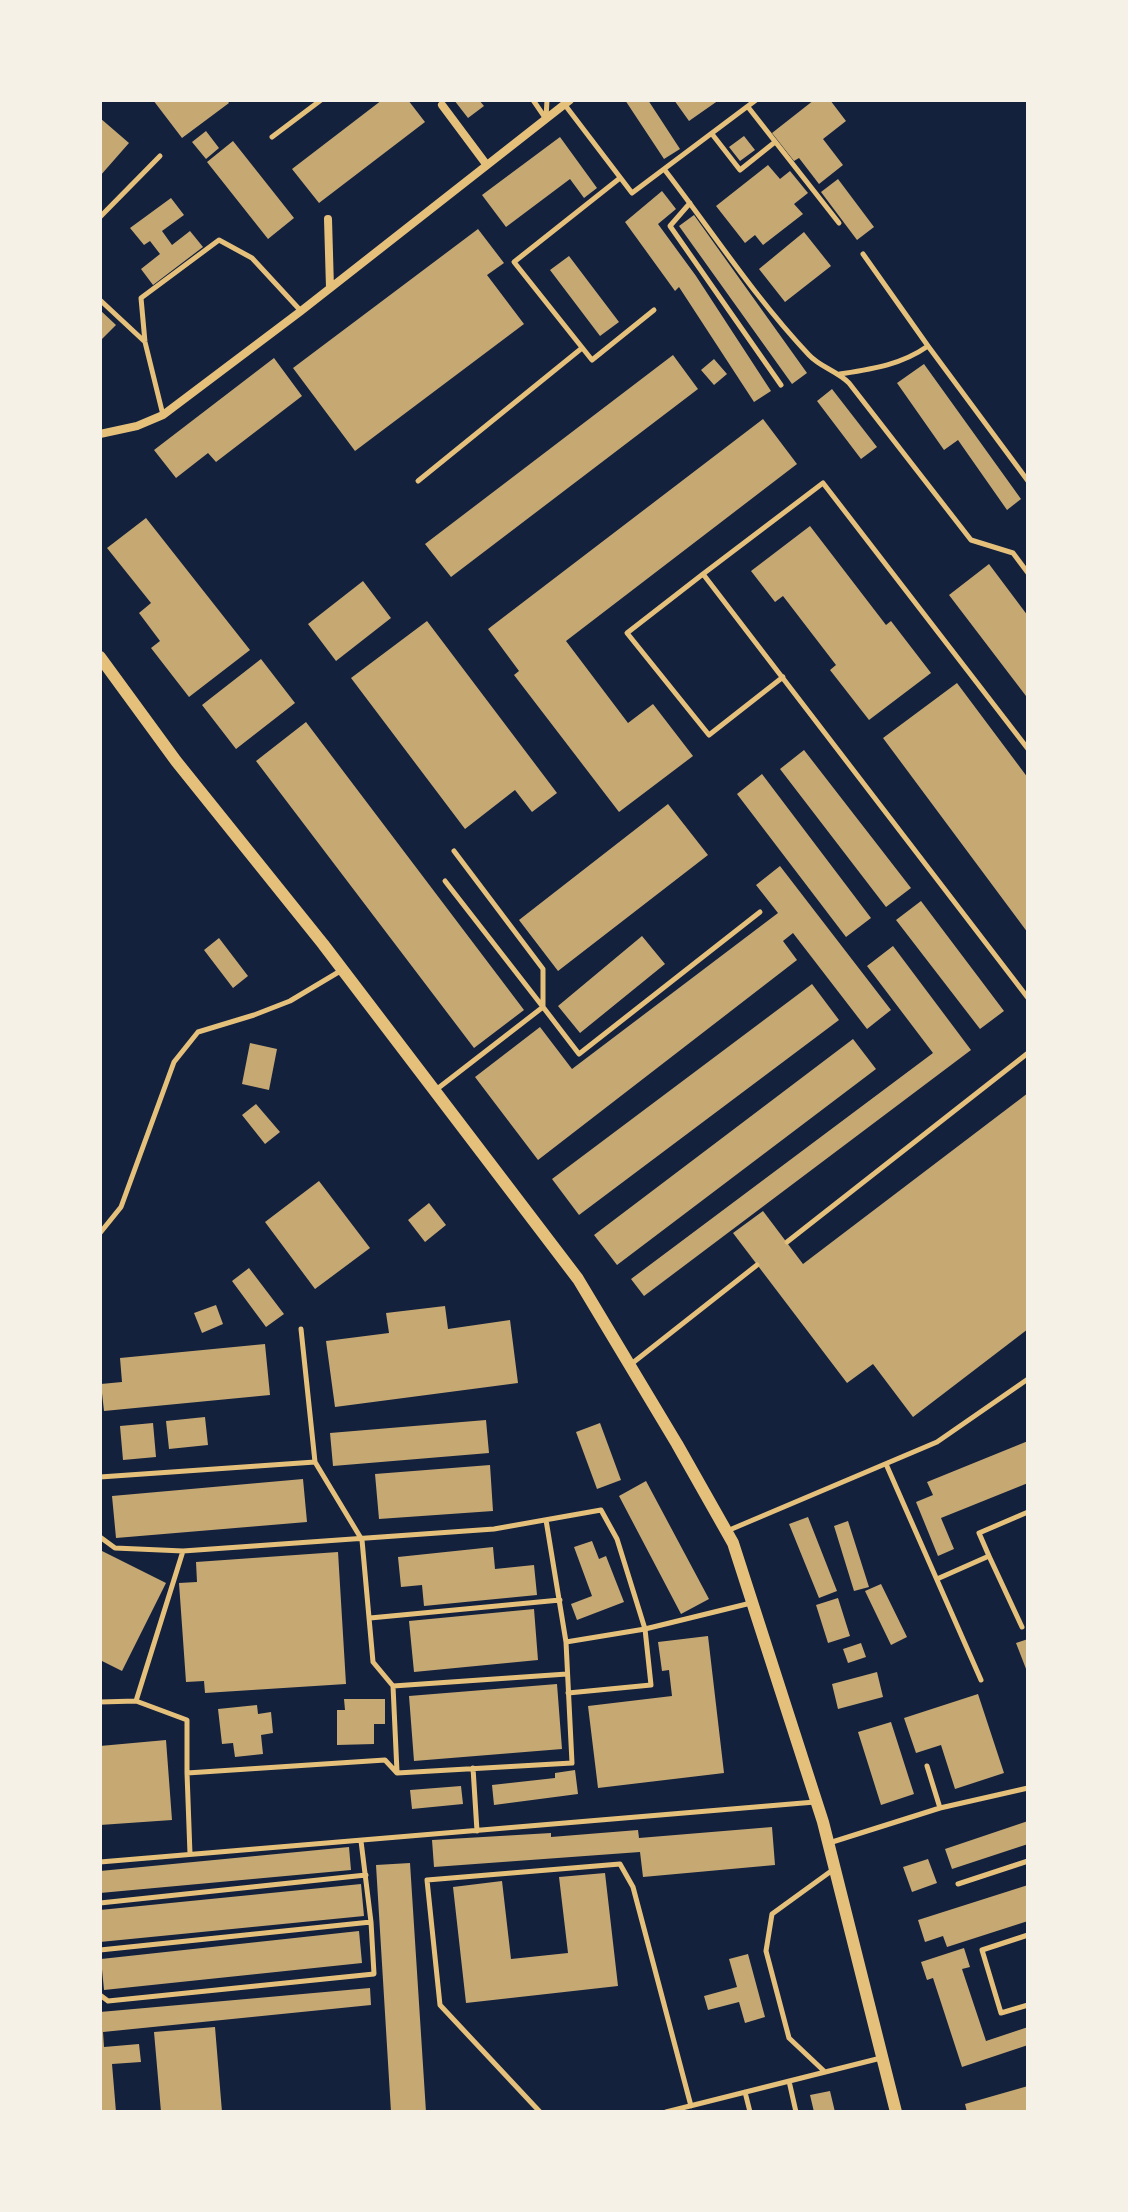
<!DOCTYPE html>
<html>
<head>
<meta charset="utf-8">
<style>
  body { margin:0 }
  #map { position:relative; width:1128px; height:2212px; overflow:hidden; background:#14213d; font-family:Raleway,sans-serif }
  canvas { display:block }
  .frame { position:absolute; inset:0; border:102px solid #f6f1e7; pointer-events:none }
</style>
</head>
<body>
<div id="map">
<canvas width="1128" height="2212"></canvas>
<div class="frame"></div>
</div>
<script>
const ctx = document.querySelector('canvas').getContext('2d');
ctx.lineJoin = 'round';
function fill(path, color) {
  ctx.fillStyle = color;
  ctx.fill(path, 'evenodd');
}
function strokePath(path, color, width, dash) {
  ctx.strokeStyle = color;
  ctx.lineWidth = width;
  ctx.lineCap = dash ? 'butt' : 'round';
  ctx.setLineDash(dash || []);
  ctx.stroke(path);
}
const building = new Path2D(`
  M153 100H227L229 103 182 138Z
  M382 100H408L425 122 319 203 292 169Z
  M454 100H479L484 106 468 118Z
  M625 100H648L680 149 664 159Z
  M674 100H719L689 121Z
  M814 100H830L846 121 823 139 843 165 819 184 799 158 794 161 772 133Z
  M100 118 129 143 100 176Z
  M206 131 219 148 206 159 192 142Z
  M744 136 755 150 740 161 729 147Z
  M560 137 597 188 584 198 570 179 506 227 482 195Z
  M233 141 294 218 268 239 207 162Z
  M768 165 780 179 790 171 808 193 794 204 803 214 763 245 755 235 745 243 716 206Z
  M838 179 874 227 857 240 821 192Z
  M662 191 676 209 658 224 696 276 771 391 754 402 679 287 675 291 625 222Z
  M171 198 184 215 162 231 172 245 190 231 203 247 153 285 141 269 160 254 150 241 144 245 130 228Z
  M694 215 807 373 792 384 679 226Z
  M478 229 504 263 487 275 524 324 355 451 293 368Z
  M804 232 831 266 785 302 759 269Z
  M569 256 619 322 600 336 550 270Z
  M100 310 116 325 100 341Z
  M673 355 698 389 451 577 425 544Z
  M274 358 302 396 216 462 208 453 176 478 154 450Z
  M714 359 727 374 714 385 701 370Z
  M924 364 1021 499 1007 510 958 440 944 450 897 383Z
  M832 389 877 447 861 459 817 401Z
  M763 419 797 464 566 641 628 723 653 704 693 756 619 812 514 675 519 671 488 629Z
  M146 518 250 650 189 697 151 648 160 641 139 613 151 603 107 548Z
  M810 526 886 625 891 621 931 673 869 720 830 670 836 665 783 596 775 602 751 571Z
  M989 564 1028 616V695L1026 696 949 595Z
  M363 581 391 618 336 661 308 624Z
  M427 621 557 793 532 812 515 790 465 829 351 678Z
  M261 659 295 703 236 749 202 705Z
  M957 683 1028 778V933L883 738Z
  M306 722 524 1010 474 1048 256 761Z
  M804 750 911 888 886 907 780 769Z
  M762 774 871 918 846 937 737 794Z
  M668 804 708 855 558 971 519 920Z
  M780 866 891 1010 867 1029 793 933 783 941 797 960 538 1160 475 1077 540 1027 572 1069 778 913 756 885Z
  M921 901 1004 1011 980 1029 896 920Z
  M642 936 665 964 580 1033 558 1006Z
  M219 938 248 976 233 988 204 950Z
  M893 946 971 1050 644 1296 631 1279 933 1053 867 966Z
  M812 984 839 1020 579 1215 552 1179Z
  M853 1039 876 1069 617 1265 594 1235Z
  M250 1043 277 1049 269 1090 242 1084Z
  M1028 1093V1329L913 1417 873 1364 847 1383 733 1233 763 1211 803 1264Z
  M256 1104 280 1132 265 1144 242 1115Z
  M319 1181 370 1248 315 1289 265 1222Z
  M429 1203 446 1225 425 1242 408 1220Z
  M249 1268 284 1314 266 1327 232 1281Z
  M216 1305 223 1324 202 1333 194 1313Z
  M445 1306 448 1329 510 1320 518 1383 335 1407 326 1341 389 1333 386 1313Z
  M265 1344 270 1395 104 1411 101 1384 122 1382 120 1358Z
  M205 1417 208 1445 169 1449 166 1421Z
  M486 1420 489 1453 333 1466 330 1433Z
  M153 1423 156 1457 123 1460 120 1426Z
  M600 1423 621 1480 597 1489 576 1432Z
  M1028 1441V1483L941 1518 954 1549 938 1556 916 1502 933 1495 927 1482Z
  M490 1465 493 1511 379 1519 375 1474Z
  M303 1479 307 1522 116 1538 112 1496Z
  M646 1481 709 1599 681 1614 619 1496Z
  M808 1517 837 1591 819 1598 789 1524Z
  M848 1521 869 1587 854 1591 834 1526Z
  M592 1541 599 1559 606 1556 624 1602 577 1620 571 1604 592 1596 574 1547Z
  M493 1547 495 1569 534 1565 537 1595 424 1606 422 1585 401 1587 398 1557Z
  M100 1550 166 1583 122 1671 100 1660Z
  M338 1552 346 1684 205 1693 204 1681 186 1682 179 1583 197 1582 196 1562Z
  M881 1584 907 1637 891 1645 865 1591Z
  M838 1598 850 1636 828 1643 816 1605Z
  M534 1609 538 1660 414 1672 409 1621Z
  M708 1636 724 1773 598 1788 588 1706 672 1696 669 1670 662 1671 658 1642Z
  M1028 1639V1674L1016 1643Z
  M861 1643 866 1657 848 1663 843 1649Z
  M877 1672 883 1697 838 1709 832 1684Z
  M557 1684 562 1749 414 1761 409 1696Z
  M978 1694 1004 1773 955 1789 941 1745 916 1753 904 1718Z
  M344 1699H385V1724H374V1744L337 1745V1710H345Z
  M257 1705 258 1714 271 1712 273 1733 261 1735 263 1754 235 1757 233 1743 222 1744 218 1709Z
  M891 1722 914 1794 881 1805 858 1732Z
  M166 1740 172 1820 100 1825V1746Z
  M575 1770 578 1794 494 1805 492 1785 555 1778V1773Z
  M461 1786 463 1804 412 1809 410 1790Z
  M1028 1821V1844L952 1869 945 1849Z
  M772 1827 775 1865 643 1877 640 1852 434 1867 432 1840 551 1833V1837L638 1830 639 1838Z
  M349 1847 351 1870 100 1893V1871Z
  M928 1859 937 1883 912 1892 903 1867Z
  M410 1863 426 2112H391L376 1865Z
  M605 1873 618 1986 466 2003 453 1887 502 1881 511 1959 568 1953 559 1877Z
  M361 1884 364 1916 100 1942V1910Z
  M1028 1885V1921L947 1947 943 1936 925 1942 918 1920Z
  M359 1931 362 1963 104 1990 101 1959Z
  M964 1948 970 1967 962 1969 986 2041 1028 2027V2045L962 2067 933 1978 927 1980 921 1962Z
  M748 1954 765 2017 745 2023 739 2002 708 2010 704 1996 737 1987 729 1959Z
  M370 1988 371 2005 103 2032 104 2047 139 2044 141 2062 112 2064 116 2112H100V2012Z
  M215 2027 222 2112H161L154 2032Z
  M1028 2086V2112H967L965 2104Z
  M830 2091 835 2112H814L810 2095Z`);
const service = new Path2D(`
  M533 100 546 119
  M565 105 632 193 756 100
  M748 107 839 223
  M546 118 547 100
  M712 134 740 170 775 142
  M272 137 321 100
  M664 169C712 231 755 298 809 355 820 367 837 371 849 383L971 540 1013 553 1028 573
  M620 178 514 262 592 360 654 310
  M690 203 670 226 781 385
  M100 217 160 156
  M863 254 928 346
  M100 300 144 341
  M840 374C872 369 901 365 928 346L1028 481
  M163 415 145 342 141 298 219 240 252 258 300 310
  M418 481 582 348
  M703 574 627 633 709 735 783 677
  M1028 749 823 483 703 574 1028 998
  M454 851 543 969V1007L579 1054 760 912
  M437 1089 543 1007 445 881
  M100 1233 121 1207 174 1062 198 1032 254 1015 290 1001 342 970
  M787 1242 1028 1053
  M301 1329 315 1462 362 1540 373 1662 393 1686 397 1772
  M630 1365 757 1265
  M886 1464 981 1680
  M100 1477 315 1462
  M546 1520 566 1642
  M727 1531 937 1442 1028 1379
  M100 1537 115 1548 183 1551 494 1529 601 1510 617 1539 645 1629 651 1685 568 1693
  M183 1551 136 1701 187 1720V1773L385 1760 397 1773 572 1763 566 1642 645 1629 751 1603
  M989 1556 979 1533 1028 1512
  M937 1579 989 1556 1022 1627
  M370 1618 560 1600
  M393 1686 567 1674
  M100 1702 136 1701
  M473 1768 477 1831
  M187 1773 190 1854
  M940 1808 1028 1788
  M829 1843 940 1808 927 1766
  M100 1862 815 1802
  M958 1884 1028 1861
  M100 1903 366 1875
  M1028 1935 982 1950 1001 2013 1028 2005
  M100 1950 371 1922 361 1841
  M100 1995 108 2001 374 1974 371 1922
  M825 2072 789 2038 766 1951 772 1914 834 1869
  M789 2081 796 2112
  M745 2092 750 2112
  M540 2112 440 2005 427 1880 620 1864 633 1887 691 2106
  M666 2112 881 2058`);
const minor = new Path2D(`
  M442 105 486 164
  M328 219 330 288
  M100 434 137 426 163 415 301 311 570 100`);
const secondary = new Path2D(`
  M100 657 176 761 323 944 578 1279 677 1444 733 1543 823 1822 896 2112`);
fill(building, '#c6a872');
strokePath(service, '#e5c07b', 5);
strokePath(minor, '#e5c07b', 8);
strokePath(secondary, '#e5c07b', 12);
</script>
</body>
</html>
